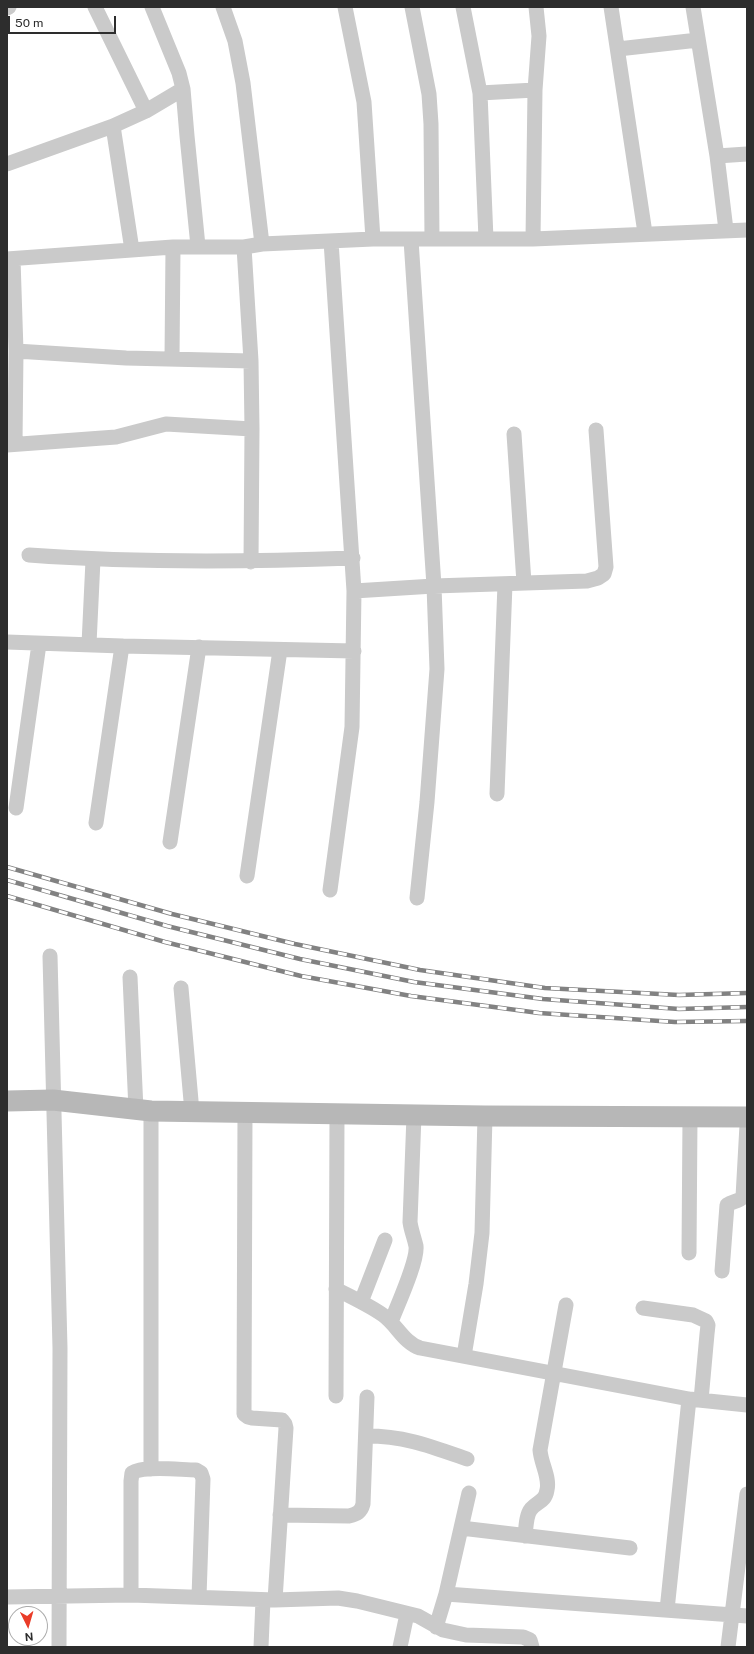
<!DOCTYPE html>
<html>
<head>
<meta charset="utf-8">
<style>
  body { margin:0 }
  #map { position:relative; width:754px; height:1654px; overflow:hidden; background:#fff; font-family:"Public Sans",sans-serif }
  canvas { display:block }
  .frame { position:absolute; inset:0; border:8px solid #2d2d2d; pointer-events:none }
  .north { position:absolute; left:8px; top:1606px; width:40px; height:40px; box-sizing:border-box; background:#fff; border:1px solid #ababab; border-radius:50%; rotate:175deg; font-size:11px; font-weight:700; line-height:16px; text-align:center; color:#2d2d2d }
  .north::after { content:''; display:block; margin:auto; width:14px; height:18px; background:#ea3c28; clip-path:polygon(50% 0,100% 100%,50% 72%,0 100%) }
  .scale { position:absolute; left:8px; top:16px; width:108px; height:18px; box-sizing:border-box; border:2px solid #2d2d2d; border-top:0; padding-left:5px; font-size:12px; line-height:14px; white-space:nowrap; color:#2d2d2d; -webkit-text-stroke:3px #fff; paint-order:stroke }
</style>
</head>
<body>
<div id="map">
<canvas width="754" height="1654"></canvas>
<div class="frame"></div>
<div class="north">N</div>
<div class="scale">50 m</div>
</div>
<script>
const ctx = document.querySelector('canvas').getContext('2d');
ctx.lineJoin = 'round';
function strokePath(path, color, width, dash) {
  ctx.strokeStyle = color;
  ctx.lineWidth = width;
  ctx.lineCap = dash ? 'butt' : 'round';
  ctx.setLineDash(dash || []);
  ctx.stroke(path);
}
const street = new Path2D(`
  M95 7 146 111
  M152 7 179 73 183 89 187 136 198 246
  M223 7 235 41 243 83 262 244
  M345 7 364 102 373 239
  M412 7 429 94 431 124 432 239
  M463 7 480 93 486 239
  M611 7 645 233
  M693 7 717 156 726 230
  M7 8 9 7
  M618 49 698 40
  M480 93 535 90
  M113 126 132 250
  M717 156 747 154
  M7 164 113 126 146 111 183 89
  M533 239 535 90 539 36 536 7
  M411 240 434 586 437 669 427 802 417 898
  M244 247 251 361 252 429 251 562
  M7 259 173 247H244L262 244 373 239H533L747 230
  M13 259 16 351 15 443
  M16 351 126 358 251 361
  M172 359 173 247
  M514 434 524 583
  M7 445 116 437 166 424 252 429
  M29 555C137 563 245 562 353 558
  M354 591 434 586 587 581 598 578 604 574 606 567 596 430
  M7 642 122 646 354 651
  M89 644 93 560
  M497 794 505 584
  M16 808 39 644
  M96 823 122 646
  M170 842 199 647
  M247 876 280 650
  M330 890 352 727 354 591 331 241
  M50 956 60 1348 59 1647
  M130 977 136 1110
  M181 988 192 1112
  M151 1111V1469
  M245 1112 244 1414 248 1417 252 1418 282 1420 285 1424 286 1428 275 1600
  M689 1253 690 1117
  M722 1271 727 1205C733 1201 738 1202 743 1197L747 1125
  M336 1289C351 1297 369 1305 383 1315 397 1325 404 1343 420 1348L689 1399 747 1405
  M361 1302 385 1240
  M643 1308 693 1315 706 1321 708 1325 707 1334 701 1400
  M391 1322C397 1306 418 1261 416 1246 414 1237 411 1230 410 1222L414 1115
  M464 1356 476 1284 482 1233 485 1116
  M336 1396 337 1114
  M366 1436C405 1436 430 1446 467 1459
  M280 1515 349 1516C357 1514 361 1512 363 1504L367 1397
  M461 1528 630 1548
  M525 1536C526 1528 526 1515 531 1509 538 1501 545 1502 547 1490 550 1477 541 1464 540 1450L566 1305
  M446 1594 747 1616
  M131 1595V1481L132 1473C144 1465 181 1470 196 1470L201 1473 203 1479 199 1597
  M7 1597 131 1595 275 1600 338 1598 357 1601 418 1616 443 1630 466 1635 523 1637 530 1640 532 1647
  M667 1610 689 1399
  M436 1627 446 1594 469 1493
  M261 1647 263 1600
  M400 1647 407 1614
  M728 1647 747 1494`);
const secondary = new Path2D(`
  M7 1101 53 1100 151 1111 485 1116 747 1117`);
const rail = new Path2D(`
  M7 867 172 914 295 944 420 970 545 988 679 995 747 993
  M7 880 167 926 300 959 414 982 543 999 679 1009 747 1007
  M7 896 165 942 301 976 411 996 539 1013 675 1022 747 1021`);
strokePath(street, '#cacaca', 15);
strokePath(secondary, '#b7b7b7', 21);
strokePath(rail, '#828282', 4.5);
strokePath(rail, '#fff', 3, [9]);
</script>
</body>
</html>
